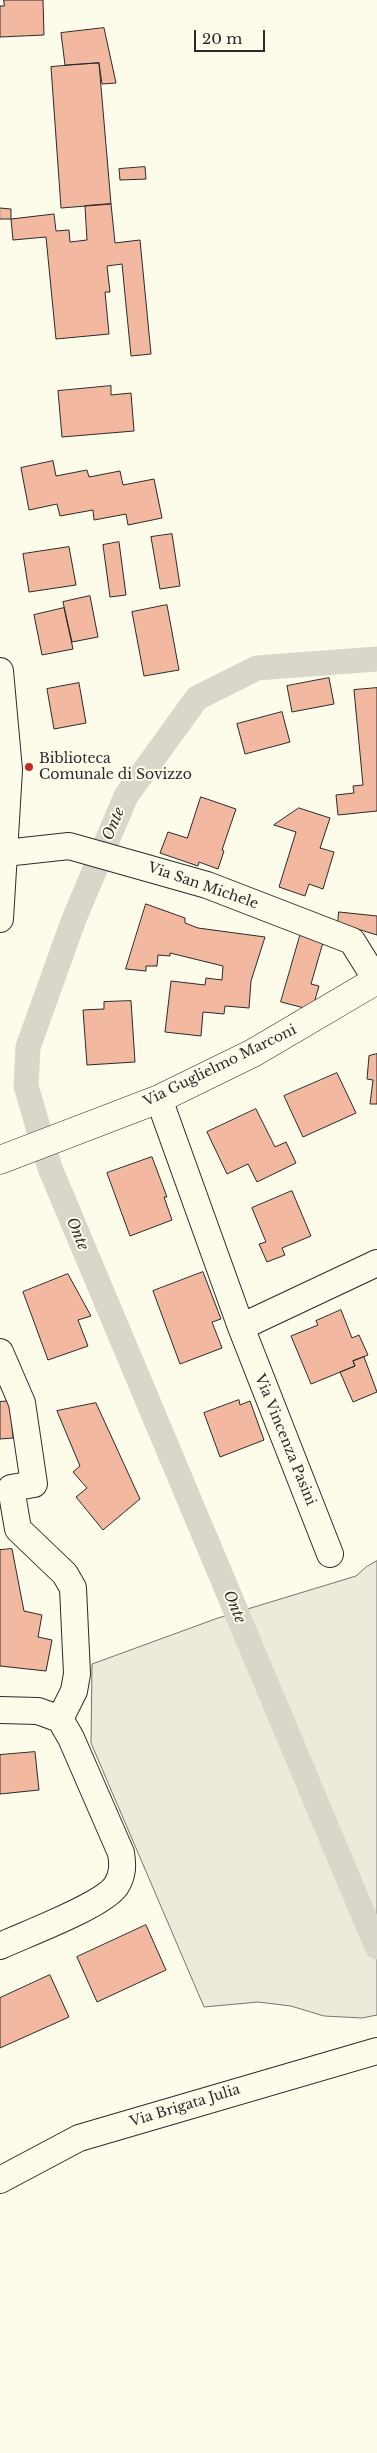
<!DOCTYPE html>
<html>
<head>
<meta charset="utf-8">
<style>
  body { margin:0 }
  #map { position:relative; width:377px; height:2453px; overflow:hidden; background:#fdfbea; font-family:"Libre Baskerville",serif }
  canvas { display:block }
  .scale { position:absolute; left:194px; top:30px; width:71px; height:22px; box-sizing:border-box; border:2px solid #2b2b2b; border-top:0; padding-left:6px; font-size:15px; line-height:18px; white-space:nowrap; color:#2b2b2b; -webkit-text-stroke:4px #fdfbea; paint-order:stroke }
</style>
</head>
<body>
<div id="map">
<canvas width="377" height="2453"></canvas>
<div class="scale">20 m</div>
</div>
<script>
const ctx = document.querySelector('canvas').getContext('2d');
ctx.lineJoin = 'round';
function fill(path, color) {
  ctx.fillStyle = color;
  ctx.fill(path, 'evenodd');
}
function strokePath(path, color, width, dash) {
  ctx.strokeStyle = color;
  ctx.lineWidth = width;
  ctx.lineCap = dash ? 'butt' : 'round';
  ctx.setLineDash(dash || []);
  ctx.stroke(path);
}
function write(font, color, halo, rows, align = 'center') {
  ctx.font = font + ' "Libre Baskerville",serif';
  ctx.lineWidth = 4;
  ctx.setLineDash([]);
  ctx.textBaseline = 'middle';
  ctx.strokeStyle = halo;
  ctx.fillStyle = color;
  for (const [text, x, y, turn = 0] of rows) {
    ctx.save();
    ctx.translate(x, y);
    ctx.rotate((+turn || 0) * Math.PI / 180);
    ctx.textAlign = isNaN(turn) ? turn : align;
    if (halo) ctx.strokeText(text, 0, 0);
    ctx.fillText(text, 0, 0);
    ctx.restore();
  }
}
const green = new Path2D(`
  M377 1561V2015L362 2018 324 2016 291 2006 258 2002 204 2007 91 1743 92 1664 218 1618 356 1576 366 1567Z`);
const canal = new Path2D(`
  M377 659 257 668 197 698 126 796 74 919 28 1047 26 1086 50 1168 377 1947`);
const building = new Path2D(`
  M4 0H43L44 35 0 37V6H4Z
  M104 28 116 83 102 84 99 63 65 65 61 33Z
  M99 63 111 204 61 208 51 67Z
  M145 167 146 179 120 180 119 169Z
  M111 204 115 243 140 240 151 354 131 356 122 264 107 266 110 292H105L109 334 56 339 46 237 13 240 11 219 54 214 56 231 69 230 70 242 87 240 85 206Z
  M0 208 11 209V219H0Z
  M111 386V395L131 393 134 431 62 437 58 391Z
  M53 461 56 476 87 470 89 477 120 471 123 485 154 479 162 518 128 525 126 514 94 520 93 510 60 516 57 504 29 510 21 468Z
  M172 534 180 586 160 589 151 537Z
  M119 542 126 595 110 597 103 545Z
  M69 547 76 585 29 592 23 554Z
  M90 596 98 637 72 642 63 602Z
  M167 605 179 670 144 676 132 612Z
  M64 608 73 649 42 655 34 615Z
  M329 678 334 704 292 712 287 686Z
  M79 683 86 723 54 729 47 689Z
  M377 688V811L338 815 336 795 354 793 353 786 363 785 354 690Z
  M282 712 290 742 245 754 237 724Z
  M201 797 236 809 222 850 224 851 218 869 199 862 198 866 160 853 168 832 187 838Z
  M299 808 330 818 320 848 334 852 323 889 309 884 305 896 279 887 296 832 274 825Z
  M146 904 185 918V923L198 928 265 937 251 981 249 1008 225 1006 224 1014 203 1012 201 1036 165 1032 171 981 205 985 206 978 222 980 223 966 170 953V956L158 955 157 966H146V971L126 969Z
  M339 912 377 916V935L338 923Z
  M302 929 324 939 311 984 319 986 312 1010 281 1002Z
  M131 1001 135 1062 87 1065 83 1010 104 1009V1002Z
  M377 1054V1104H370L373 1080 367 1079 369 1056Z
  M337 1073 356 1113 303 1137 284 1096Z
  M256 1109 275 1147 286 1142 296 1163 257 1182 248 1164 227 1174 207 1132Z
  M152 1157 167 1197H164L172 1220 130 1236 107 1173Z
  M292 1191 311 1236 282 1248 285 1255 267 1262 259 1244 266 1242 252 1208Z
  M203 1272 221 1319 212 1322 222 1348 180 1364 153 1291Z
  M68 1274 91 1316 78 1320 88 1346 48 1360 23 1292Z
  M341 1310 352 1338 359 1335 368 1355 353 1361 355 1366 311 1384 291 1336 318 1325 316 1321Z
  M364 1357 377 1392 353 1402 340 1372 355 1366 353 1361Z
  M239 1400 240 1405 250 1401 264 1440 220 1457 204 1413Z
  M10 1401 13 1438 0 1439V1402Z
  M96 1403 140 1499 103 1530 76 1497 87 1488 73 1472 80 1466 57 1411Z
  M12 1549 24 1611 42 1615 38 1637 52 1640 46 1671 0 1666V1550Z
  M35 1752 39 1790 0 1794V1755Z
  M146 1925 166 1970 97 2002 77 1957Z
  M50 1975 69 2017 0 2048V1998Z`);
const minor = new Path2D(`
  M0 671 9 770 0 919
  M5 853 69 846 207 885 352 941 377 981
  M159 1099 241 1327 330 1554
  M241 1327 377 1263
  M0 1352 22 1403 34 1484 11 1488 18 1529 65 1574 73 1588 77 1674 74 1691 60 1719
  M0 1710 38 1711 60 1719 71 1738 121 1853C123 1865 123 1875 116 1886 102 1906 26 1934 0 1946
  M0 2180 79 2138 377 2051`);
const major = new Path2D(`
  M0 1160 159 1099 253 1053 377 980`);
const markers = [
  [29,767,5,"#c62828"]
];
const poiNames = [
  ["Biblioteca",39,759],
  ["Comunale di Sovizzo",39,775]
];
const streetNames = [
  ["Via San Michele",203,886,19],
  ["Via Guglielmo Marconi",220,1066,-26],
  ["Via Vincenza Pasini",285,1440,68],
  ["Via Brigata Julia",185,2106,-17]
];
const waterNames = [
  ["Onte",114,824,-67],
  ["Onte",77,1234,67],
  ["Onte",234,1607,67]
];
fill(green, '#ecebdb');
strokePath(green, '#74746e', 1);
strokePath(canal, '#d8d7c9', 25);
fill(building, '#f2b8a0');
strokePath(building, '#2b2b2b', 1);
strokePath(minor, '#2b2b2b', 28);
strokePath(major, '#2b2b2b', 29);
strokePath(minor, '#fdfbea', 26);
strokePath(major, '#fdfbea', 28);
for (const [x, y, r, color] of markers) {
  const dot = new Path2D();
  dot.arc(x, y, r, 0, 2 * Math.PI);
  ctx.fillStyle = color;
  ctx.fill(dot);
  strokePath(dot, '#fdfbea', 2);
}
write('14px', '#2b2b2b', '#fdfbea', poiNames, 'left');
write('14px', '#2b2b2b', '#fdfbea', streetNames);
write('italic 15px', '#2b2b2b', '#fdfbea', waterNames);
</script>
</body>
</html>
